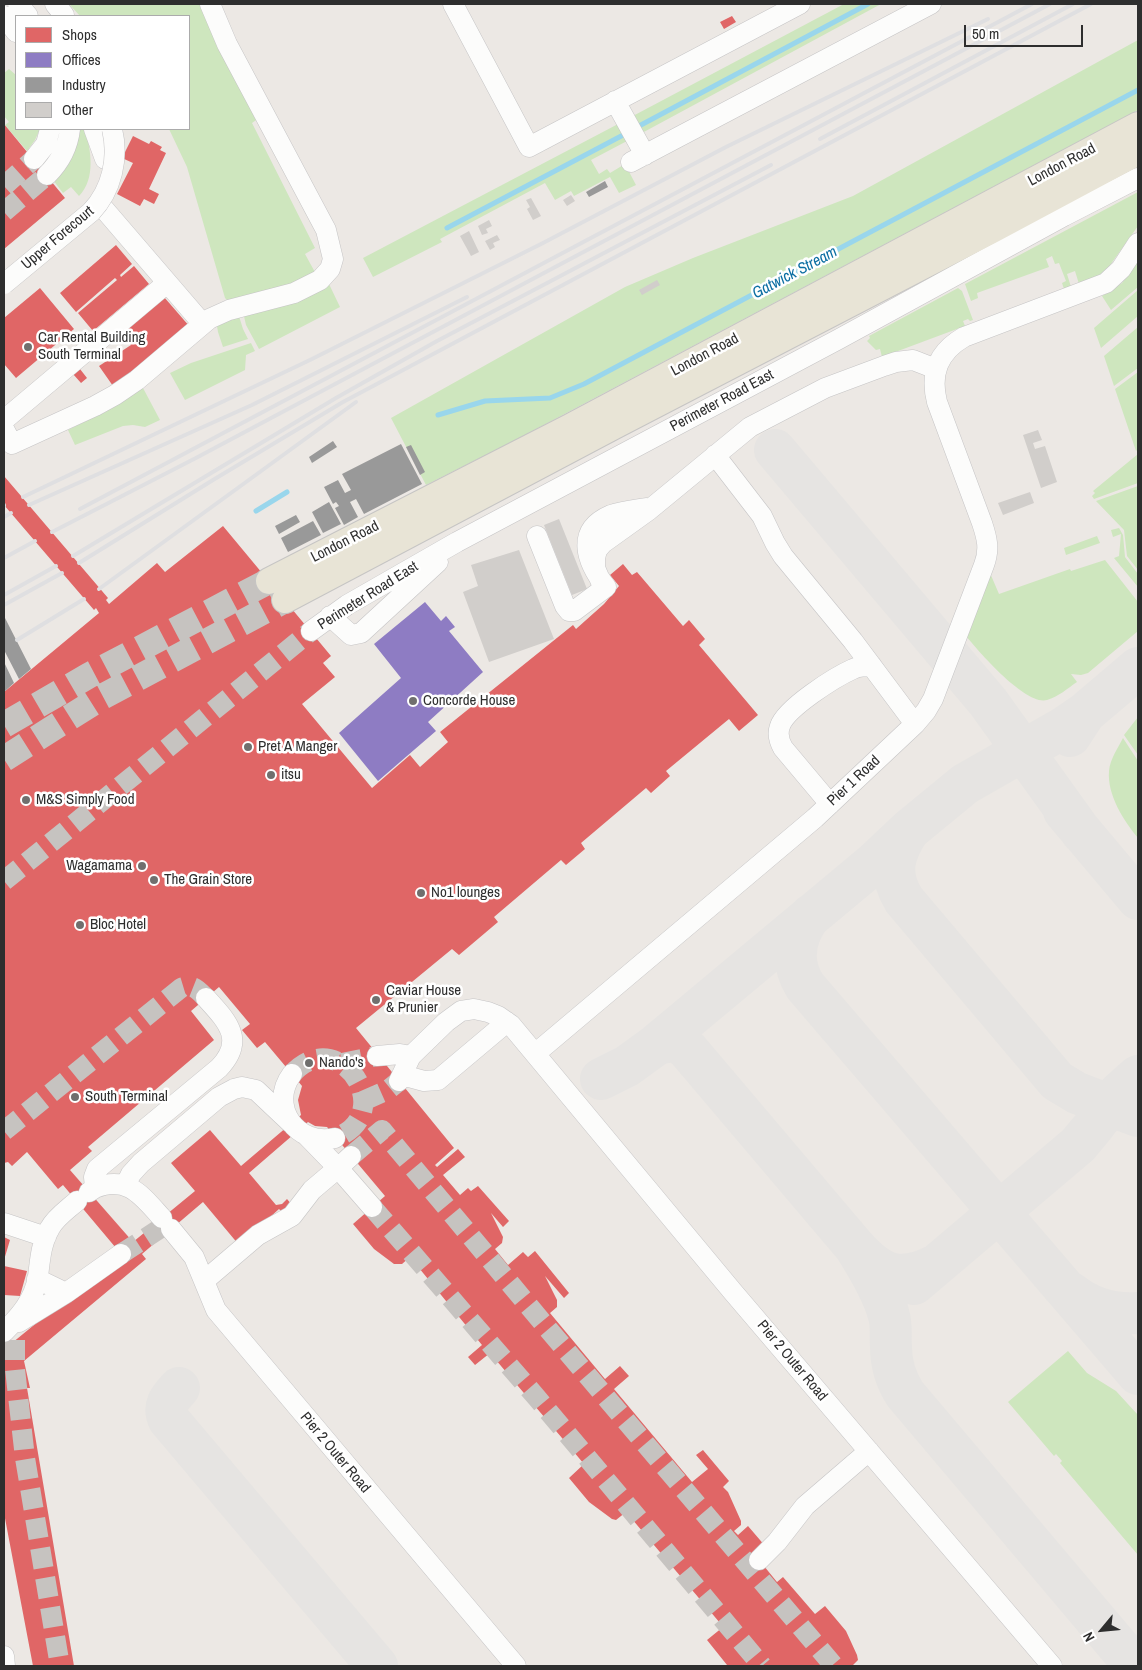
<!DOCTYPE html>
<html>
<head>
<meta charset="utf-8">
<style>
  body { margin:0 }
  #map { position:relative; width:1142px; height:1670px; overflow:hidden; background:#ece8e4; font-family:"Archivo Narrow",sans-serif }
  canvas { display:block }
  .frame { position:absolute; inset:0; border:5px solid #2e2e2e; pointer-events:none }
  .legend { position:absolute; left:15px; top:15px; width:175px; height:115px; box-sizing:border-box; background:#fff; border:1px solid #ababab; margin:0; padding:6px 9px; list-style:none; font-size:15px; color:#2e2e2e }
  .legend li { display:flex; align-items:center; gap:10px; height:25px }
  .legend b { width:25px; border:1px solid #ababab }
  .north { position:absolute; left:1077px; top:1605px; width:50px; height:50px; -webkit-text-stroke:4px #fff; paint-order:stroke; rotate:242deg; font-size:14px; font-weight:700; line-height:20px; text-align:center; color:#2e2e2e }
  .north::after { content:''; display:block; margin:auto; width:18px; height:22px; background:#2e2e2e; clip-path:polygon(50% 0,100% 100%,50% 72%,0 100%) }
  .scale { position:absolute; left:964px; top:25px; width:119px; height:22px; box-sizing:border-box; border:2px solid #2e2e2e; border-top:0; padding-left:6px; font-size:15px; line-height:18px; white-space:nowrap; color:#2e2e2e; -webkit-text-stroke:4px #fff; paint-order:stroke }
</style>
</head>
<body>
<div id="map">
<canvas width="1142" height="1670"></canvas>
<div class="frame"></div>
<ul class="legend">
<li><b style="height:14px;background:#e06666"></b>Shops</li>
<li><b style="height:14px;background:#8e7cc3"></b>Offices</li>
<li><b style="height:14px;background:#999"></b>Industry</li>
<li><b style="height:14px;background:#d1cecb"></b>Other</li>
</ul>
<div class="north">N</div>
<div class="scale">50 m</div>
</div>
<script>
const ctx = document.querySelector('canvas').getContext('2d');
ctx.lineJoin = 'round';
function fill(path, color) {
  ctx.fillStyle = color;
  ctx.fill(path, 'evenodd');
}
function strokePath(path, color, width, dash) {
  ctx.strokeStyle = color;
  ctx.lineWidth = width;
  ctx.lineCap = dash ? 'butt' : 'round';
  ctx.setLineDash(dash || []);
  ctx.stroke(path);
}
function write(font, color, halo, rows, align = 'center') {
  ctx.font = font + ' "Archivo Narrow",sans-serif';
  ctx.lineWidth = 5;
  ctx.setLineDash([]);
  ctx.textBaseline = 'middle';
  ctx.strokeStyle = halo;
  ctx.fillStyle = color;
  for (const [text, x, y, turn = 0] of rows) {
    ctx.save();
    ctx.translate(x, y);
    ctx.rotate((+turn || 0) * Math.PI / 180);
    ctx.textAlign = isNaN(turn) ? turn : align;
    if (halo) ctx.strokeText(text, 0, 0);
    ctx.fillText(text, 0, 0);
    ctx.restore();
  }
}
const green = new Path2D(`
  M72 4H204L259 118 252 123 315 248 305 254 316 274 309 279 229 302 225 298 187 167 169 129H189V16H80L70 5Z
  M844 4H881L642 133 631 117Z
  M1138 40V110L508 444 426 485 391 418 625 287 693 258 853 196Z
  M9 69 16 75V129H40L35 140 27 151 5 125 9 122 4 116V73Z
  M620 123 627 141 591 160 599 174 607 169 610 173 625 164 636 185 619 193 610 177 574 196 571 191 555 200 545 183 440 239 442 242 373 277 363 258Z
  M75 129H85C91 150 96 179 79 196L71 187 63 193 53 180Z
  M1138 192V226L1108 268 1097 277 1079 284 1075 271 1067 274 1071 287 1064 289 1062 283 1066 281 1059 263 1055 264 1052 256 1046 259 1049 267 977 293 978 298 971 301 965 284Z
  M1138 261V287L1111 310 1102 296 1122 283Z
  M329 284 340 307 259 349 246 325 243 312Z
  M958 288 962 291 973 320 970 321 968 319 963 321 965 326 882 357 880 349 876 350 867 341 870 338 869 336Z
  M1138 290V316L1101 348 1094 328Z
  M238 313 243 329 248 339 223 347 218 332 217 326Z
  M1138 327V368L1114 386 1104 356Z
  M251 343 255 351 246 355 245 370 185 400 170 373 191 363Z
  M1138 372V449L1136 451 1115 389Z
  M143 388 160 420 145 427 133 425 123 426 75 445 68 430 101 413Z
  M1138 454V483L1094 499 1092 496 1095 493 1093 491Z
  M1138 486V570L1127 556 1124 530 1096 501Z
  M1119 528 1123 535 1125 557 1138 574V587L1114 558 1119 556 1121 534 1113 537 1111 530Z
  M1097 536 1100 543 1066 555 1064 548Z
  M1105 560 1138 602V631L1088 673 1081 675 1071 674 1077 682C1068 688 1058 697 1047 700 1026 706 979 652 966 636L990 573 999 594 1070 569 1071 571Z
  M1138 717V755L1124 735Z
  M1123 738 1138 761V838C1124 821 1107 795 1109 771 1110 759 1118 748 1123 738Z
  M1068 1351 1087 1373 1116 1391 1138 1415V1555L1060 1463 1062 1461 1056 1454 1054 1456 1008 1402Z`);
const shops = new Path2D(`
  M732 16 736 22 724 29 720 22Z
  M4 124 65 198 4 249Z
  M133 136 149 144 151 141 162 147 160 150 166 153 149 189 159 194 154 204 144 199 140 206 117 194 133 163 122 158Z
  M116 245 132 264 120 275 121 277 134 266 149 284 93 331 78 313 117 280 115 278 76 312 60 293Z
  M40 288 74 329 16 378 4 364V318Z
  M164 297 190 327 113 386 99 366 131 345 122 333Z
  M80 369 87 378 81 383 73 374Z
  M4 476 108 598 106 600 109 604 157 563 165 572 223 526 331 656 323 663 335 677 302 704 372 788 410 755 420 767 448 742 440 732 573 625 576 629 604 604 619 586 610 575 623 564 632 575 637 572 683 626 689 620 705 639 699 645 758 715 739 731 729 719 666 771 670 776 651 793 646 788 581 843 585 849 566 865 561 860 494 917 498 922 459 955 452 949 356 1028 454 1148 435 1165 437 1167 458 1149 465 1157 443 1175 460 1195 468 1188 471 1191 478 1186 509 1221 503 1227 491 1213 503 1237 502 1243 495 1249 508 1265 523 1252 528 1257 535 1251 569 1293 564 1298 545 1276 557 1300V1307L550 1313 605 1379 620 1366 629 1376 614 1389 692 1482 708 1469 696 1455 703 1450 729 1481 723 1487 728 1492 741 1521V1525L734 1531 738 1535 748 1526 766 1547 755 1555 777 1582 783 1577 815 1614 825 1606 846 1631 857 1655 858 1660 852 1666H729L727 1665 707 1640 723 1627 720 1623 626 1512 616 1520 612 1519 589 1502 569 1478 584 1464 490 1353 475 1365 468 1357 482 1345 410 1257 402 1264H394L374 1249 353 1224 385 1196 327 1127 315 1126 308 1122 249 1173 276 1205 282 1204 287 1199 292 1205 283 1213 279 1209 239 1245 203 1202 142 1254 146 1259 24 1361 30 1388H27L74 1666H33L4 1513V1342L8 1338 12 1343 121 1254 63 1185 58 1189 27 1152 12 1166 8 1162 4 1163V692L99 613 96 608 94 610 4 505ZM219 987 250 1024 242 1030 257 1048 265 1042 302 1086 298 1100 301 1115 241 1166 210 1130 171 1163 195 1191 133 1242 70 1170 92 1151 88 1147 214 1040 191 1011Z
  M4 1237 10 1240 4 1260Z
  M4 1266 27 1271 20 1296 4 1295Z`);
const offices = new Path2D(`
  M425 602 441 621 446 616 455 627 449 631 483 672 428 722 436 731 378 781 339 733 401 678 374 644Z`);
const industry = new Path2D(`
  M605 181 608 187 589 197 586 192Z
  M333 441 337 447 312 463 309 457Z
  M401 444 422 484 364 514 356 499 350 502 358 517 344 525 335 508 339 506 336 502 333 504 324 487 338 480 345 493 351 490 342 474Z
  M411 445 425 472 420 475 406 447Z
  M329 502 341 524 323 533 312 512Z
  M296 515 300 522 279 534 275 526Z
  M313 521 321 535 288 552 281 538Z
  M4 616 31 669 19 679 4 650Z
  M4 662 14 683 4 692Z`);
const stream = new Path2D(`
  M639 126 868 4
  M447 228 625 134
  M438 415 485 401 550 398 584 384 1138 90
  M256 511 287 492`);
const taxiway = new Path2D(`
  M775 450 988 702 1082 833
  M1070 736 1085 713 1138 668
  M1064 811 1138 899
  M909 830C893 854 888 874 904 900L1057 1081 1077 1093 1138 1116
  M811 915C794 937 790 962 805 986L1138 1374
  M656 1045C669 1040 678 1040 688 1050L855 1247C881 1276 900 1283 936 1265
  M601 1079 627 1066 656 1045 873 864 909 830 965 784 1063 728 1085 713
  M855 1247C867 1266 884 1295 889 1316 892 1326 890 1337 891 1347 891 1364 896 1380 905 1394L1135 1666
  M914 1284 1078 1145 1093 1127 1119 1093 1138 1076
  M1071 1293C1090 1308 1114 1315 1138 1313
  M179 1388C170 1398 162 1406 169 1420L377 1666`);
const building = new Path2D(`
  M571 195 575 201 567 206 563 200Z
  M531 198 541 216 533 220 527 209 530 207 526 200Z
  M489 220 492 226 486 229 488 233 482 235 478 226Z
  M469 231 479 252 471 256 460 236Z
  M497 235 500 240 493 243 495 247 490 250 485 241Z
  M657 280 660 285 642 295 639 290Z
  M1038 430 1042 440 1033 443 1035 449 1045 446 1057 482 1041 488 1023 435Z
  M1030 492 1034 503 1003 515 998 503Z
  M559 519 587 589 572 595 544 525Z
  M519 550 554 639 489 662 463 592 478 586 471 565Z`);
const minorTunnel = new Path2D(`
  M4 186 34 159
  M4 212 47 175
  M4 881 311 631
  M342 1063 377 1056
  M292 1074C339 1022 400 1114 335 1138
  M363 1101 388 1090 399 1081
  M4 1131 181 988C193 983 198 990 206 998
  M351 1156 382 1130 548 1329 834 1666
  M372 1207 537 1398 762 1666
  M121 1254 167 1224 171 1229
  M15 1340V1369L25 1458 60 1666`);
const majorTunnel = new Path2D(`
  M4 725 88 676 269 581
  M4 759 102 697 285 600`);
const minor = new Path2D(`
  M18 4 28 16
  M55 4 64 15
  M453 4 529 147 800 4
  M4 16 16 32
  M615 101 645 155
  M94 129 105 159
  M34 159 46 144 50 129
  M631 162 931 4
  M47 175C60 162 68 147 70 129
  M104 209 202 323
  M4 420 167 283
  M4 429 12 444 95 406 115 395 137 380 209 319 229 310 294 293 320 280 330 269 333 259 326 230 227 44 210 4
  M537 536 565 606 569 611H574L606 587C587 563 574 531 611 515 622 511 634 510 646 508
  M601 582 595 568V558L597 550 603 543 649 510 750 427 825 388 884 366 896 362 913 360 936 369
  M330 616 351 635 361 633 438 562
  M311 631 347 605 457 542 839 339 1064 216 1138 178
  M915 724 926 711 933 699 984 565C990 549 987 538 982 523L937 402C930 374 938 352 964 337L1106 283 1121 269 1138 243
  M830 804 783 748C779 741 777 734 780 726 786 708 835 677 853 669 859 666 865 666 872 666
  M536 1053 815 818 915 724 853 641 783 556 775 543 762 516 715 455
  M377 1056 400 1054 411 1056
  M292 1074C268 1106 297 1147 335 1138
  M402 1075 424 1081 438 1080 507 1022
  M399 1081 411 1056 446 1022 461 1011 474 1009 488 1012 498 1016 511 1025 733 1292 1052 1666
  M351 1156 338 1168 372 1207
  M125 1186 131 1174 141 1163 219 1097 234 1089 242 1087 256 1090 291 1123
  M95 1188C128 1175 142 1196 162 1218
  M89 1192 95 1188 94 1177 97 1169 219 1068C246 1040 227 1021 206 998
  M4 1223 46 1237
  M171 1229 194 1257 216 1310 516 1666
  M37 1279 66 1293 121 1254
  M204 1281 258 1235 292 1216 312 1190 338 1168 307 1136
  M19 1322 66 1293
  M4 1332C20 1316 34 1300 38 1277 40 1260 41 1243 50 1228 56 1217 67 1210 77 1201
  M759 1560 777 1542 805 1506 869 1451
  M4 1656 5 1666`);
const major = new Path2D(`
  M269 581 570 427 1138 125
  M285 600 616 425 994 229 1138 152`);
const rail = new Path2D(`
  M820 139 1073 4
  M23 497 312 359 543 243 726 147 988 19
  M29 505 252 405 467 297
  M4 506V505
  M80 509 1032 4
  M4 517 11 513
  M52 532 194 459 1050 4
  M73 556 336 398 437 341 771 165
  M4 558 35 541
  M79 563 213 480 343 402 1091 4
  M99 589 356 402
  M4 595 56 566
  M4 605 62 573
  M17 640 84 599`);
const minorBridge = new Path2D(`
  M4 284 91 212C112 190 119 158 112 129`);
const markers = [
  [28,347,5,"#706f6e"],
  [413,701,5,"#706f6e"],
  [248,747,5,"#706f6e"],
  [271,775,5,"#706f6e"],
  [26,800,5,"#706f6e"],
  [142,866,5,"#706f6e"],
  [154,880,5,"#706f6e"],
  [421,893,5,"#706f6e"],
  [80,925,5,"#706f6e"],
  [376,1000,5,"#706f6e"],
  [309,1063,5,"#706f6e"],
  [75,1097,5,"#706f6e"]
];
const streetNames = [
  ["London Road",1062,165,-28],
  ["Upper Forecourt",58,238,-40],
  ["London Road",705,355,-28],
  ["Perimeter Road East",722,401,-28],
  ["London Road",345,542,-27],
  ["Perimeter Road East",368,596,-32],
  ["Pier 1 Road",854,781,-43],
  ["Pier 2 Outer Road",792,1361,50],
  ["Pier 2 Outer Road",335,1453,50]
];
const poiNames = [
  ["Car Rental Building",38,338],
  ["South Terminal",38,355],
  ["Concorde House",423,701],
  ["Pret A Manger",258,747],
  ["itsu",281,775],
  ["M&S Simply Food",36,800],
  ["Wagamama",132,866,"right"],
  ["The Grain Store",164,880],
  ["No1 lounges",431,893],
  ["Bloc Hotel",90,925],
  ["Caviar House",386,991],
  ["& Prunier",386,1008],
  ["Nando's",319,1063],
  ["South Terminal",85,1097]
];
const waterNames = [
  ["Gatwick Stream",795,273,-28]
];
fill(green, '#cee6be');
fill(shops, '#e06666');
fill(offices, '#8e7cc3');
fill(industry, '#999');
strokePath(stream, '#99d6ec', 5);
strokePath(taxiway, '#e6e4e2', 42);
fill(building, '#d1cecb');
strokePath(minorTunnel, '#c6c3c0', 20, [20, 10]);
strokePath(majorTunnel, '#c6c3c0', 26, [26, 13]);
strokePath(minor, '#c5c4c5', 21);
strokePath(major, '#c6c5c4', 28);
strokePath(minor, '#fcfcfb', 20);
strokePath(major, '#e8e4d6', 26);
strokePath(rail, '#dfdfe1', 4);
strokePath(minorBridge, '#c5c4c5', 21, []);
strokePath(minorBridge, '#fcfcfb', 20);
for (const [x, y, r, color] of markers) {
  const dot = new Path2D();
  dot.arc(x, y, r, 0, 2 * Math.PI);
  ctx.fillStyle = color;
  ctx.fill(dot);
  strokePath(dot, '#fff', 2);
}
write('15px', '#2e2e2e', '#fff', streetNames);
write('15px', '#2e2e2e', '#fff', poiNames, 'left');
write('italic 16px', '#0d6fa3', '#fff', waterNames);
</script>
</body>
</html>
